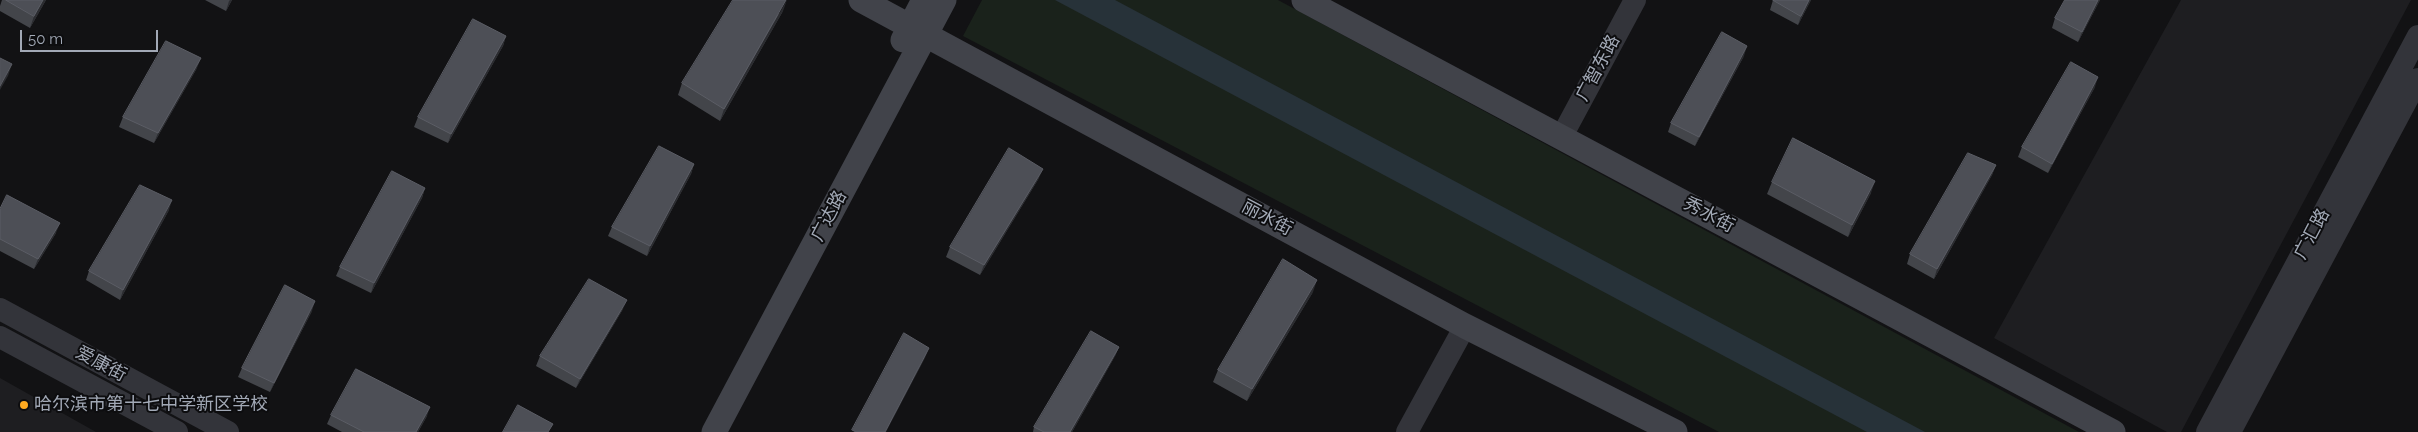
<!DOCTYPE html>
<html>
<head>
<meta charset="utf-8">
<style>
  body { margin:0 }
  #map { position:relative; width:2418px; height:432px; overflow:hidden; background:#121214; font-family:Raleway,sans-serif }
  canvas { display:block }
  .scale { position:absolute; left:20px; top:30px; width:138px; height:22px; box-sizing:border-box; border:2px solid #a2a9b6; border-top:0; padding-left:6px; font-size:15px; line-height:18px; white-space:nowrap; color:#a2a9b6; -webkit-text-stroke:4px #0d0d0f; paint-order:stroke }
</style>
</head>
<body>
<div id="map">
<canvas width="2418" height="432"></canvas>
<div class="scale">50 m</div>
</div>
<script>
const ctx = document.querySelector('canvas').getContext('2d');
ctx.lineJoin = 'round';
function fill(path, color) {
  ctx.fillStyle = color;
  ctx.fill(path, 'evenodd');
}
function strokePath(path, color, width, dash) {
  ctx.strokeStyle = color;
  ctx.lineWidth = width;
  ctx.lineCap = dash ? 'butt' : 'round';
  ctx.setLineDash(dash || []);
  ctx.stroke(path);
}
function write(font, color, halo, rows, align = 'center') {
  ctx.font = font + ' Raleway,"Noto Sans SC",sans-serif';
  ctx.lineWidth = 4;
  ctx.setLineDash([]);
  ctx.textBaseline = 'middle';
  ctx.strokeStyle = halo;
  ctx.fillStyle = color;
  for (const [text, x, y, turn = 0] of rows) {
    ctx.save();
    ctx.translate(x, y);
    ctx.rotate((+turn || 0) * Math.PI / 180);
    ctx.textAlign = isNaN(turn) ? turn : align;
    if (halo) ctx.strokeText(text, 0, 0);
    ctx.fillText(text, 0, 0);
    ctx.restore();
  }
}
const built = new Path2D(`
  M2181 0H2411L2181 432H2167L1994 338Z
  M0 378 96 432H0Z`);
const green = new Path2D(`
  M982 0H1278L2079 432H1719L963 36Z`);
const water = new Path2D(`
  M1055 0H1115L1925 432H1867Z`);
const tertiary = new Path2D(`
  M1562 136 1635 0
  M0 309 228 432
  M0 337 177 432
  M1407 432 1465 326
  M2207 432 2418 36
  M2230 432 2418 79`);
const secondary = new Path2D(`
  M861 0 1465 326 1675 432
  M1304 0 2113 432
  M903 40 924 0
  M714 432 944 0`);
const wall = new Path2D(`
  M2 0H46L30 28 0 11V6Z
  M205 0H232L226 11Z
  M1773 0H1811L1798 25 1770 10Z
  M2065 0H2100L2078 42 2052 28 2055 18Z
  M783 11 720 121 678 95 682 83Z
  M506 36 503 46 448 143 414 127 418 117Z
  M1744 56 1695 146 1668 132 1671 123Z
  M197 68 154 143 119 127 123 117Z
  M2095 87 2048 173 2018 157 2022 147Z
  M694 164 691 174 647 256 608 236 612 227Z
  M1996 165 1992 175 1934 279 1907 264 1910 254Z
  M1039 178 980 275 946 257 950 247Z
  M1772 182 1871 193 1848 237 1767 194Z
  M425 188 422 198 371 293 336 276 340 267Z
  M0 209 56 233 34 269 0 251Z
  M169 210 120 300 86 280 89 271Z
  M1313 292 1247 401 1213 382 1218 370Z
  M623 309 576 388 536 366 540 356Z
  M312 311 270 392 238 377 242 368Z
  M1119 347 1115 356 1072 432H1033L1034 427Z
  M331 415 427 416 418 432H342L327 424Z`);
const shadedWall = new Path2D(`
  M43 0H46L30 28 34 16Z
  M230 0H232L226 11 229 1Z
  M787 0 783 11 720 121 724 109Z
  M1809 0H1811L1798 25 1801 16Z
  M2098 0H2100L2078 42 2082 32Z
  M506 36 503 46 448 143 451 134Z
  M1747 46 1744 56 1695 146 1699 137Z
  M201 58 197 68 154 143 158 133Z
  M12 64 8 76 0 90V86Z
  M2098 77 2095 87 2048 173 2052 164Z
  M694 164 691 174 647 256 650 246Z
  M1996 165 1992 175 1934 279 1937 269Z
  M1043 169 1039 178 980 275 984 265Z
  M1875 181 1871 193 1848 237 1852 225Z
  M425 188 422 198 371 293 374 283Z
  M172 200 169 210 120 300 123 290Z
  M60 223 56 233 34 269 38 259Z
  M1317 280 1313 292 1247 401 1252 389Z
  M627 300 623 309 576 388 580 379Z
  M315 301 312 311 270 392 274 383Z
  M1119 347 1115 356 1072 432H1070Z
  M929 348 925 358 886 432H885Z
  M430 407 427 416 418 432H416Z`);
const building = new Path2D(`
  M6 0H43L34 16Z
  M733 0H786L724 109 682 83Z
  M1773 0H1809L1801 16Z
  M2065 0H2098L2082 32 2055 18Z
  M473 19 506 36 451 134 418 117Z
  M1722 32 1747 46 1699 137 1671 123Z
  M166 41 201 58 158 133 123 117Z
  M0 58 12 64 0 86Z
  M2071 62 2098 77 2052 164 2022 147Z
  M1793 138 1875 181 1852 225 1772 182Z
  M659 146 694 164 650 246 612 227Z
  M1009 148 1043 169 984 265 950 247Z
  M1968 153 1996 165 1937 269 1910 254Z
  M392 171 425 188 374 283 340 267Z
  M140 185 172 200 123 290 89 271Z
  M7 195 60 223 38 259 0 239V209Z
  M1283 259 1317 280 1252 389 1218 370Z
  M589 279 627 300 580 379 540 356Z
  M285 285 315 301 274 383 242 368Z
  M1091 331 1119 347 1070 432H1044L1034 427Z
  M904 333 929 348 885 432H856L852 430Z
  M356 369 430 407 416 432H364L331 415Z
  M518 405 553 424 548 432H503Z`);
const markers = [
  [24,405,5,"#ffaa20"]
];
const streetNames = [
  ["广智东路",1598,68,-62],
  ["秀水街",1709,215,28],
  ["广达路",829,216,-62],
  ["丽水街",1267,218,28],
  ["广汇路",2312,234,-62],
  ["爱康街",101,364,28]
];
const poiNames = [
  ["哈尔滨市第十七中学新区学校",34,405]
];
fill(built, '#1e1e21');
fill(green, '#1a221b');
fill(water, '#273239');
strokePath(tertiary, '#33343a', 22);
strokePath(secondary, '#41434a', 25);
fill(wall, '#43454a');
fill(shadedWall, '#2b2c30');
fill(building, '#4d4f56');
strokePath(building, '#5b5d65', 1);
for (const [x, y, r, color] of markers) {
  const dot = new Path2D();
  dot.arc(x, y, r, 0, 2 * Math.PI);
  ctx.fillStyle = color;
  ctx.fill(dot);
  strokePath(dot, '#0d0d0f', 2);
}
write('18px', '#a2a9b6', '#0d0d0f', streetNames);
write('18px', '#a2a9b6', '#0d0d0f', poiNames, 'left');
</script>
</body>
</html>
